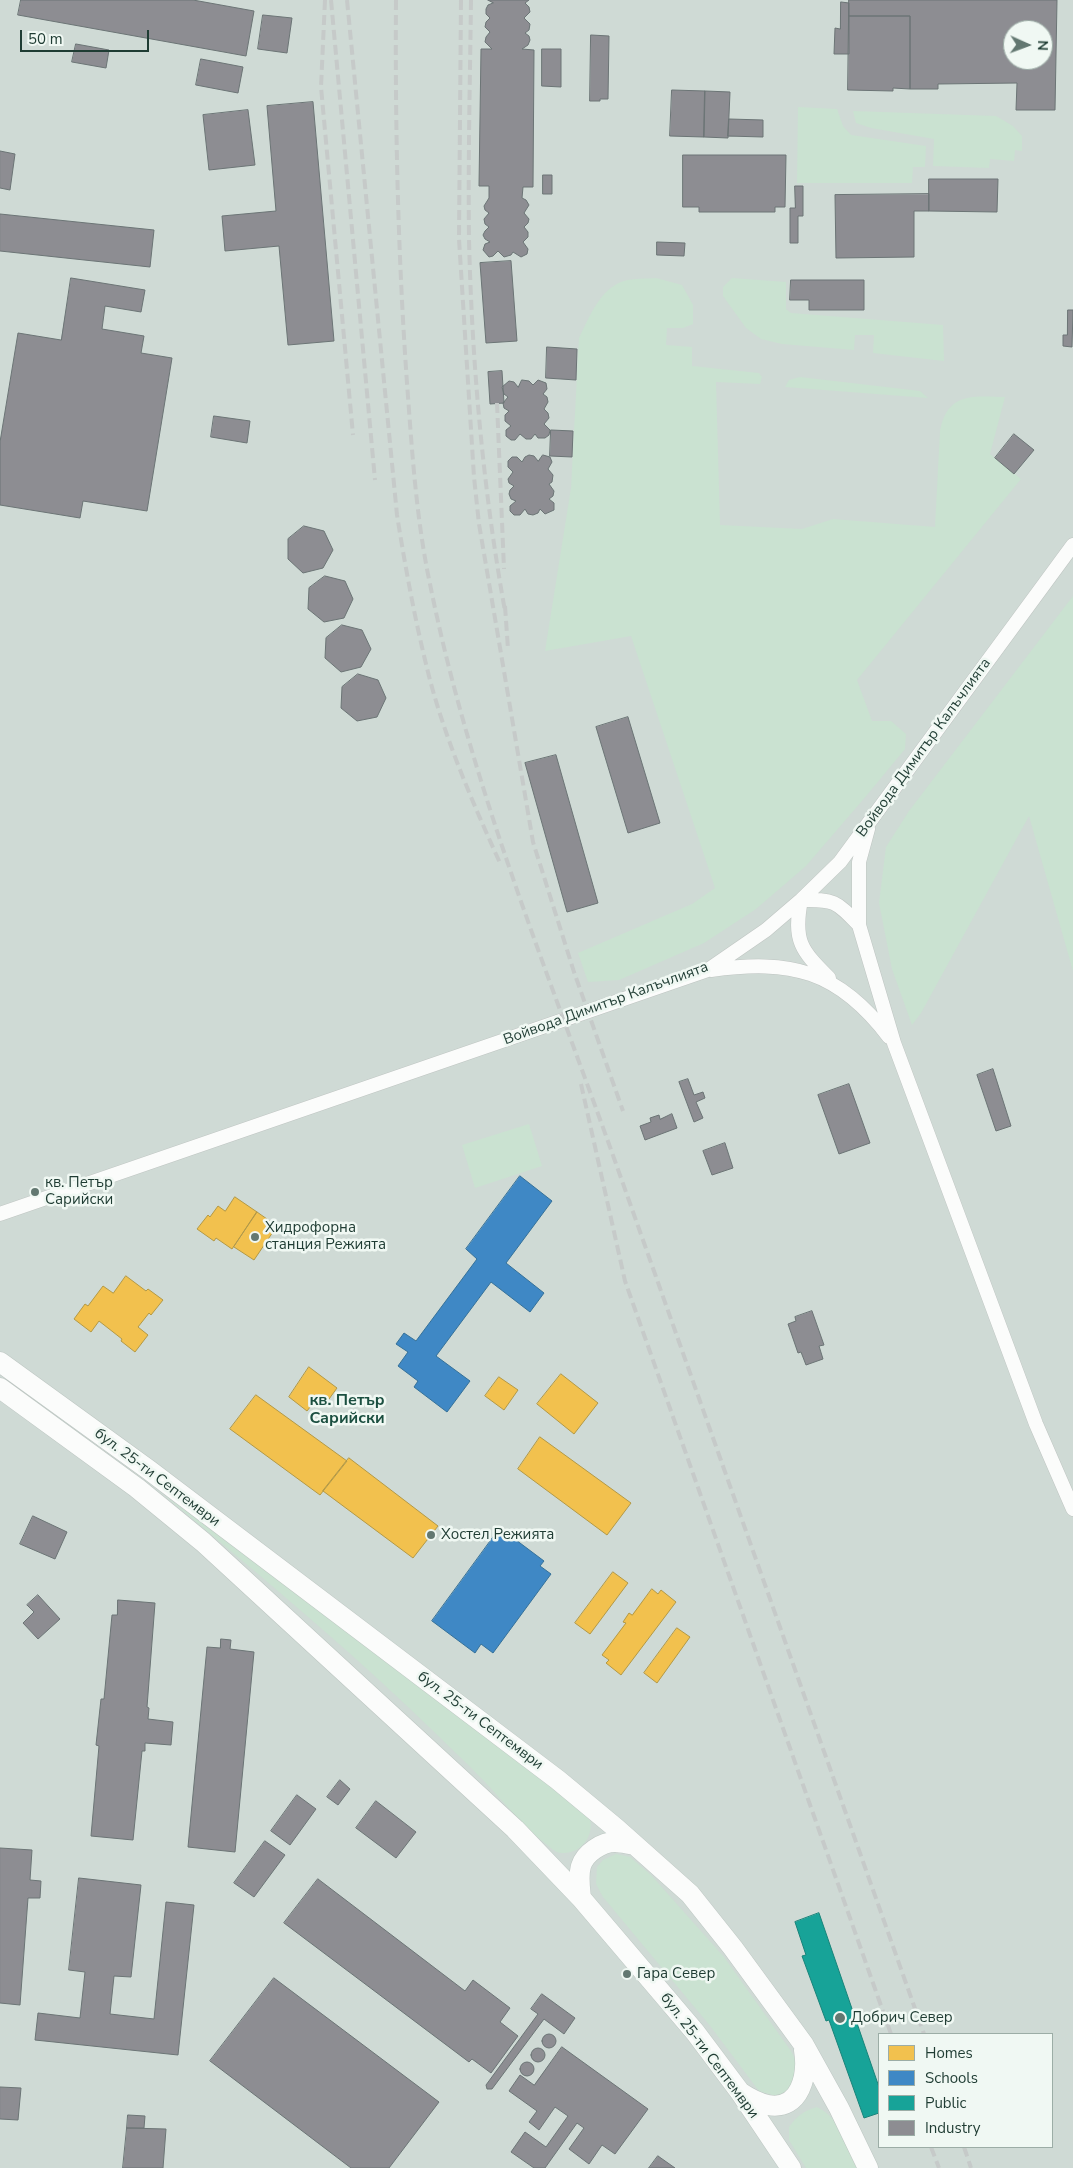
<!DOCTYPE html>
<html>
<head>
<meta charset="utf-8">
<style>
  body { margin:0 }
  #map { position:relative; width:1073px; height:2168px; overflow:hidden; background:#e2e8e5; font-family:"Nunito Sans",sans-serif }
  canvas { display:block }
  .legend { position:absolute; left:878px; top:2033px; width:175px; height:115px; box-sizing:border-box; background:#f0f8f3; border:1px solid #9cada6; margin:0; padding:6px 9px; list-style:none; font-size:15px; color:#1f3c33 }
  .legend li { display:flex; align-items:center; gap:10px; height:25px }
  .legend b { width:25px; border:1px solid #9cada6 }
  .north { position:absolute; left:1003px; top:20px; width:50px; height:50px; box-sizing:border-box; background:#f0f8f3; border:1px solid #9cada6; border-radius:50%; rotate:92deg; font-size:14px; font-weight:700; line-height:20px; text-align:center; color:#1f3c33 }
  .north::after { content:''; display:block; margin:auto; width:18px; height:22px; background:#637871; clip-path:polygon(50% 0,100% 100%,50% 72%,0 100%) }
  .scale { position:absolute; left:20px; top:30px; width:129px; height:22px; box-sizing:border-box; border:2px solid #1f3c33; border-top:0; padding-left:6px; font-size:15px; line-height:18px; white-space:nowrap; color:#1f3c33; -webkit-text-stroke:4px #f0f8f3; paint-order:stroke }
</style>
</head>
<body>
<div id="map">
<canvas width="1073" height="2168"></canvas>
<ul class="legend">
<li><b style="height:14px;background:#f2c14e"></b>Homes</li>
<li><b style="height:14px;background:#3f88c5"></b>Schools</li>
<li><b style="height:14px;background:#17a398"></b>Public</li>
<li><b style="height:14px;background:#8d8d92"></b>Industry</li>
</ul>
<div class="north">N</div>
<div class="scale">50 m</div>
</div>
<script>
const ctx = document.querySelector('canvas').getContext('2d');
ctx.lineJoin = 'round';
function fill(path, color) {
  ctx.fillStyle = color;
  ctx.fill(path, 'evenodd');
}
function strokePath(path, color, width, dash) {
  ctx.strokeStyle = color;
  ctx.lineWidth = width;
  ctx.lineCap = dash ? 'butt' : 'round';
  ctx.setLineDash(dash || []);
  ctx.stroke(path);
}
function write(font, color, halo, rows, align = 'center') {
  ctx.font = font + ' "Nunito Sans",sans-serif';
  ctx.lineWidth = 5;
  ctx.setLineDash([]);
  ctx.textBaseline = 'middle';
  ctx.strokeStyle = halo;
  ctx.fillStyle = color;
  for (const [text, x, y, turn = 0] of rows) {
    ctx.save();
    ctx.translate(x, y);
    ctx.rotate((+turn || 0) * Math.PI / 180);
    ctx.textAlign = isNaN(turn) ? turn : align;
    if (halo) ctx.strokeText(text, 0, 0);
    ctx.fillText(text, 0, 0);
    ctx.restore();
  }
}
const built = new Path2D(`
  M0 0H1073V2168H0ZM1013 30H1043V60H1013ZM879 2034H1052V2147H879Z`);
const green = new Path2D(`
  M798 107 837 109 843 126 851 135 926 146 925 167H913L912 183H797Z
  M853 111 996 116 1013 126 1022 136V151L1015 150 1014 161 990 159 989 168 933 166 934 139 871 128 856 123Z
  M656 278 682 285 693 305V324L683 328H667L666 345 692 347V366L759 373 762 377 760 384 716 382 720 525 802 529 833 519 935 527 940 431C947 392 973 396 1005 397L990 454 1021 479 857 680 872 721H891L906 734 905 749 867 795 806 866 756 909 704 943 619 980 588 982 578 953 692 904 715 888 631 636 545 651 571 488 579 338C589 318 600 288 624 281 634 278 646 279 656 278Z
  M732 278 786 282V309L791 313 943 325 944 361 873 353 874 335H855L854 350 782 344 761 339 746 328 723 296V287Z
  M800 377 920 391 928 398 785 387 789 380Z
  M1073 596V971L1029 816 921 1013 912 1025 892 969 879 903 886 847 909 811Z
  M529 1124 542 1166 475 1188 462 1145Z
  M164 1495 348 1630 588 1814C597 1832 583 1854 562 1853 556 1853 551 1848 546 1844 523 1827 505 1803 485 1782 460 1756 433 1731 407 1706 329 1632 246 1564 164 1495Z
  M616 1854 630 1857 651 1875 724 1957 791 2051 796 2061 793 2086 783 2095H772L759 2091 711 2027 603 1897 596 1884 597 1867 603 1860Z
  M817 2107C841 2119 847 2144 858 2168H806L789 2140V2127C797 2116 803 2111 817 2107Z`);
const homes = new Path2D(`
  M235 1197 257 1212 232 1249 216 1238 214 1241 197 1229 208 1215 210 1217 218 1206 225 1211Z
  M257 1212 277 1226 254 1260 234 1247Z
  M126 1276 146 1291 148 1289 163 1300 151 1315 149 1313 138 1327 148 1335 135 1352 121 1341 122 1339 99 1321 91 1332 74 1319 85 1304 88 1306 103 1286 113 1293Z
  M309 1367 337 1388 329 1399 325 1396 319 1405 314 1402 307 1411 289 1397Z
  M561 1374 598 1403 574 1434 537 1404Z
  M499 1377 518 1390 504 1410 485 1396Z
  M256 1395 347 1461 320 1495 230 1429Z
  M540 1437 631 1503 607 1535 518 1469Z
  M349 1458 438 1526 413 1558 323 1491Z
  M613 1572 628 1583 590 1634 575 1623Z
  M652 1589 658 1594 661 1590 676 1602 621 1675 606 1663 609 1660 602 1655 626 1623 623 1622 629 1613 632 1615Z
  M677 1628 690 1637 657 1683 644 1673Z`);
const schools = new Path2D(`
  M520 1176 552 1201 506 1263 544 1293 530 1312 491 1282 436 1356 470 1381 447 1412 414 1387 418 1381 398 1366 408 1352 396 1344 404 1333 416 1341 477 1259 466 1249Z
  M500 1528 544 1561 540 1566 551 1574 493 1653 481 1644 475 1653 432 1621Z`);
const public = new Path2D(`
  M819 1913 879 2087V2113L864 2118 829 2020 826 2021 802 1956 806 1955 795 1922Z`);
const industry = new Path2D(`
  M21 0H193L254 11 246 56 18 15Z
  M488 0H529L525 3 529 7 530 12 524 18 530 24 529 30 525 33 529 36 530 40 528 45 522 49 534 50 533 187H523L522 198 526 200 529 205 524 213 529 219 528 223 524 227 528 232V237L523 242 528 249 527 254 521 257 513 252 511 255 504 257 498 251 493 256 489 257 483 250 485 244 490 242 485 239 483 235 485 231 489 227 485 224 484 219 489 213 485 210 484 206 489 198V186H479L481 49H492L485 42 486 37 490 32 485 27 486 22 490 18 486 14V9L488 5 493 3Z
  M849 0H1057L1055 110H1016L1017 83 938 84V89H910V16H849ZM1013 30H1043V60H1013Z
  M841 2 849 3V54H834L835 28 840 29Z
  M263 15 292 18 287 53 258 49Z
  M849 16H910V89L893 88V91L848 90Z
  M591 35 609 36 608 99H600V101H590Z
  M76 44 109 50 106 68 72 62Z
  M542 49H561V87L542 86Z
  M201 59 243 67 238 93 196 85Z
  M672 90 705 91 704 137 670 136Z
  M705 91 730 92 728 138 704 137Z
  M313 102 334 341 288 345 279 246 225 251 222 216 276 211 267 106Z
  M248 110 255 165 209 170 203 115Z
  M729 119 763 120V137L728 136Z
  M0 151 15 154 10 190 0 188Z
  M683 155H786L785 207H775V212H699V207H683Z
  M543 175H552V194H543Z
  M929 179H998L997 212 929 211Z
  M795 186H803V216H798V243H790V208H795Z
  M929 194V211H914V257L836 258 835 195Z
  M0 214 154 230 150 267 0 251Z
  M657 242 685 243 684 256 657 255Z
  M511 261 517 341 486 343 480 263Z
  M71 278 145 290 141 312 105 306 102 329 144 336 141 353 172 358 147 511 83 501 80 518 0 505V442L18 333 61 340Z
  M791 280H864V310H809V300H790Z
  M1068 310H1073L1072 347 1063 346V335H1067Z
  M547 347 577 349 576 380 546 378Z
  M502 371 504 403 490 404 488 372Z
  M522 380 529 381 533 385 538 380 546 383 547 389 543 394 547 397 548 402 544 409 548 413 549 418 544 424 550 430 549 435 545 438H538L535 434 531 439H526L520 434 515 440H511L506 436V430L511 426 505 421V415L509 411 504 408 503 403 508 397 504 394 502 387 509 381 514 382 518 387Z
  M214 416 250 421 247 443 211 437Z
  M551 430 573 431 572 457 550 456Z
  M1014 434 1034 450 1014 474 995 458Z
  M543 455 550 457 552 462 548 469 553 475 552 482 549 484 554 491 553 496 549 499 554 503V510L545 514 540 509 538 513 533 515 528 514 525 509 520 515H514L510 511V506L516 501 511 499 509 494 510 490 514 486 509 483 508 479 513 472 508 467V461L512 457H517L522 462 525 457 529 455 534 456 538 461Z
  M304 526 324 531 333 550 323 568 303 573 288 559V539Z
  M325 576 345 581 353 599 344 618 324 622 308 609 309 588Z
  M342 625 362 630 371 649 361 667 341 672 325 658 326 638Z
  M358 674 378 680 386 698 377 717 357 721 341 708 342 687Z
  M628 717 660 823 628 833 596 727Z
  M556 755 598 903 567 912 525 763Z
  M993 1069 1011 1126 996 1131 977 1075Z
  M688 1079 694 1095 703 1092 705 1098 696 1102 703 1118 694 1122 679 1082Z
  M849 1084 870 1143 839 1154 818 1095Z
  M672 1114 677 1128 645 1140 640 1126 651 1122 650 1118 659 1115 660 1119Z
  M725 1143 733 1168 712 1175 703 1151Z
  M812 1311 824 1345 819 1346 823 1359 806 1365 801 1352 798 1353 788 1324 796 1321 795 1317Z
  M33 1516 67 1532 55 1559 20 1544Z
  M38 1595 60 1619 38 1639 23 1623 34 1612 27 1605Z
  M118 1600 155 1603 147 1707 149 1708 148 1719 173 1722 171 1745 145 1743V1751H142L133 1840 91 1836 99 1746 96 1745 101 1699H104L112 1615H117Z
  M221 1639 231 1640 230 1649 254 1652 235 1852 188 1847 207 1647 220 1648Z
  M340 1780 350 1789 338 1805 327 1797Z
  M297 1795 316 1809 290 1845 271 1831Z
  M376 1801 416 1832 396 1858 356 1828Z
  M265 1841 285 1855 254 1897 234 1883Z
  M0 1848 32 1850 30 1880 41 1881 40 1898H28L20 2005 0 2003Z
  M79 1878 141 1885 131 1977 114 1976 110 2014 154 2019 166 1902 194 1905 178 2055 35 2040 38 2013 80 2018 85 1972 69 1970Z
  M318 1879 465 1991 473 1980 510 2008 500 2022 518 2036 491 2073 472 2059 469 2062 284 1923Z
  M274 1978 439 2102 389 2168H351L210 2061Z
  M542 1994 575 2018 564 2034 544 2019 492 2089H487L486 2085 538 2014 531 2009Z
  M542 2041a7 7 0 1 1 14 0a7 7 0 1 1-14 0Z
  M562 2047 648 2109 615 2154 602 2145 589 2164 569 2149 584 2128 577 2123 545 2168H534L511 2152 525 2132 546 2147 568 2116 555 2107 539 2130 529 2122 537 2111 509 2091 520 2075 534 2085Z
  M531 2055a7 7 0 1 1 14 0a7 7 0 1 1-14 0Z
  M520 2069a7 7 0 1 1 14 0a7 7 0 1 1-14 0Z
  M0 2087 21 2088 18 2120 0 2119Z
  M128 2115 145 2116 144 2128H127Z
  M127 2128 166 2129 163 2168H123Z
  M658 2156 675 2168H649Z`);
const street = new Path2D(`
  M868 829 859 862V925L894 1043 1036 1424 1073 1509
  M801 900C793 941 801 950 829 978
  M801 900C834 899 836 901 859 925
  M711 970C791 959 838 970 889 1037
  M0 1214 708 970 766 930 801 900 840 862 1073 545`);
const secondary = new Path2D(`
  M0 1362 149 1470 558 1780 617 1829 690 1894 733 1948 804 2045 839 2108 868 2168
  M0 1388 137 1488 203 1542 515 1829 581 1898 695 2032 740 2092 791 2168
  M581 1898C580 1888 578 1876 581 1866 585 1853 602 1842 615 1842 621 1842 628 1844 635 1845
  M740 2092C749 2098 758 2103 768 2105 801 2111 808 2074 804 2050`);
const rail = new Path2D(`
  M325 0 321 87 353 435
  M331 0 375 480
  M347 0 397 515C405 565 414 615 426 664 442 732 471 799 500 863
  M396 0C395 127 398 256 407 383 412 450 416 518 430 584 470 783 547 970 615 1161 718 1452 821 1743 924 2034
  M461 0 459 239 474 477 479 524 533 842 574 972 623 1111
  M471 0C470 79 468 159 469 239 472 364 483 489 505 611
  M497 403 504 569
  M505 606 508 649
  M581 1084 625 1281 891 2034
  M931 2147 939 2168
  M964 2147 971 2168`);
const markers = [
  [35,1192,5,"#637871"],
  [255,1237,5,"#637871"],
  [431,1535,5,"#637871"],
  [627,1974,5,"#637871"],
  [840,2018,6,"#637871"]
];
const streetNames = [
  ["Войвода Димитър Калъчлията",924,748,-54],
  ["Войвода Димитър Калъчлията",606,1004,-20],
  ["бул. 25-ти Септември",157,1478,37],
  ["бул. 25-ти Септември",480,1721,37],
  ["бул. 25-ти Септември",709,2056,53]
];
const poiNames = [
  ["кв. Петър",45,1183],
  ["Сарийски",45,1200],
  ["Хидрофорна",265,1228],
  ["станция Режията",265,1245],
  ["Хостел Режията",441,1535],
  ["Гара Север",637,1974],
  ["Добрич Север",851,2018]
];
const neighbourhoodNames = [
  ["кв. Петър",347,1401],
  ["Сарийски",347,1419]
];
fill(built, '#cfdad5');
fill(green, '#cae2d1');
fill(homes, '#f2c14e');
strokePath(homes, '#b39946', 1);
fill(schools, '#3f88c5');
strokePath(schools, '#357199', 1);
fill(public, '#17a398');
strokePath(public, '#19847a', 1);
fill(industry, '#8d8d92');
strokePath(industry, '#6c7576', 1);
strokePath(street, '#bfc5c2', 15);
strokePath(secondary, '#bdc6c2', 21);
strokePath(street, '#fbfcfb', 14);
strokePath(secondary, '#fbfcfb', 20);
strokePath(rail, '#c6cac9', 4, [10, 5]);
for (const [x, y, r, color] of markers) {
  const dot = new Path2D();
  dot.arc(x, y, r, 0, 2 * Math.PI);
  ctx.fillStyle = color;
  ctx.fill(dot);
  strokePath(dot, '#f0f8f3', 2);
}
write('15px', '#1f3c33', '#f0f8f3', streetNames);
write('15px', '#1f3c33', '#f0f8f3', poiNames, 'left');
write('bold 16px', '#1b4f40', '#f0f8f3', neighbourhoodNames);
</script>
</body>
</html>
